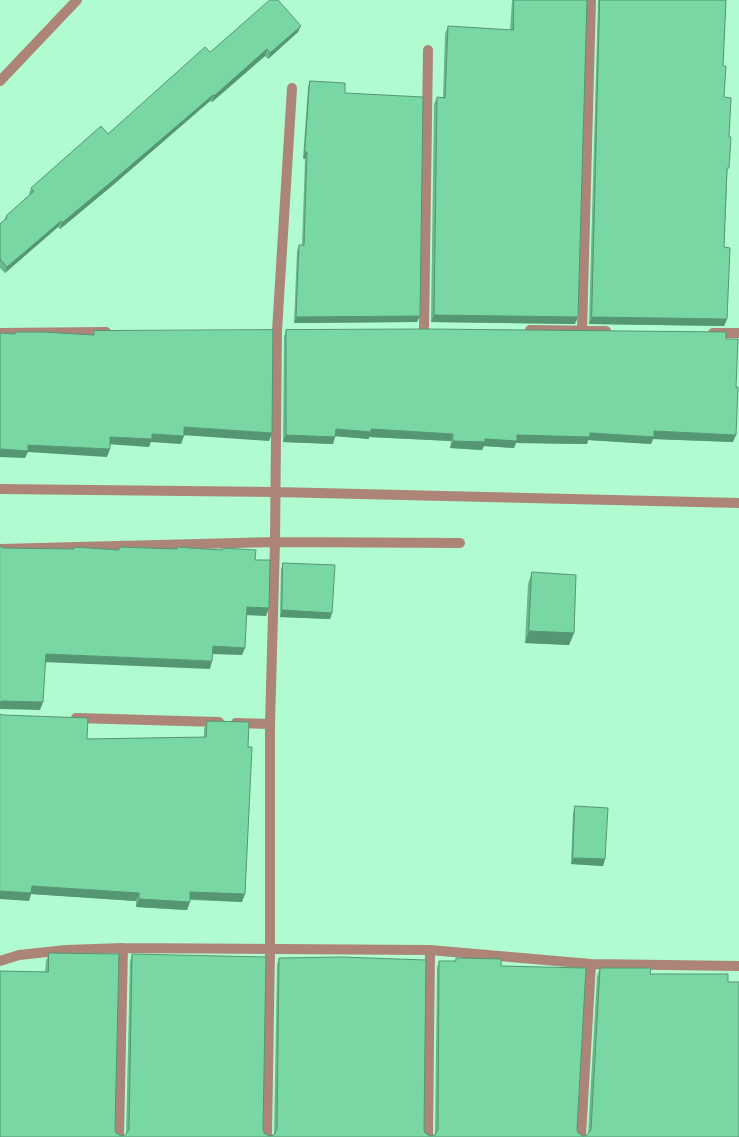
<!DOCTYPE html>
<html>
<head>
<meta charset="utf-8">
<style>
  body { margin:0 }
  canvas { display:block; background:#b0fbcf }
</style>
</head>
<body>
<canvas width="739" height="1137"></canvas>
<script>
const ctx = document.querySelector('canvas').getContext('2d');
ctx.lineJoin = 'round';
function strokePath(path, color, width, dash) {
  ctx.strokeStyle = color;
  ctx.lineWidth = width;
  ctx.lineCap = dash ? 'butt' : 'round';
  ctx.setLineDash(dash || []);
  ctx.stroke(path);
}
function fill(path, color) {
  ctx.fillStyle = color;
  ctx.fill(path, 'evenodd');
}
const street = new Path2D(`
  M0 81 77 0
  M424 329 428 50
  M530 330 606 331
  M582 331 591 0
  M0 333 106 332
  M713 333H739
  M0 489 276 492 739 503
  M0 549 275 542 460 543
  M76 718 219 722
  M236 723 270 724
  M0 961 19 955 66 950 123 948 430 950 591 964 739 966
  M119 1137 123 948
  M267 1137 270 950V724L275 542 277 331 292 88
  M428 1137 430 950
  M581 1137 591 964`);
const wall = new Path2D(`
  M512 0H587L575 324 431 322 434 104 437 97H443L445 34 448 26 510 30Z
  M598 0H726L723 66 724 97 729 137 724 247 727 319 724 326 589 324Z
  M298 32 268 59 265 56 212 102 210 101 113 185 60 229 58 227 5 273 0 268V224L4 221 6 216 30 195 29 194 31 188 108 134 210 52Z
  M310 81 345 93 417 322 294 323 297 251 299 245H302L305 159 303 158 308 87Z
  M286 330 726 339 733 442 653 439 651 444 588 440 587 444 516 443 514 448 484 446 482 450 450 448 451 441 369 437V439L335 436 333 444 283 442 284 337Z
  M283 563 332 613 330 619 280 617 281 569Z
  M532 572 574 633 569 645 525 643 528 584Z
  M3 715 87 739 204 737V729L207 721 242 902 190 900 187 910 136 907V901L31 894 29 901Z
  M575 806 605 859 603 866 571 864 573 813Z
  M49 953 116 1133 121 1136 126 1134 130 962 132 954 263 1129 264 1133 269 1136 274 1134 277 965 279 958 424 1129 425 1133 430 1136 435 1134 437 968 439 961H455L456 958 501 966 577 1129 578 1133 583 1136 587 1135 588 1134 597 976 600 968 650 974 728 982 739 1137H0L45 972 46 961Z`);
const shadedWall = new Path2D(`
  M301 26 298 32 268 59 270 53Z
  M267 49 265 56 212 102 214 96Z
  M213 95 210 101 113 185 60 229 62 223Z
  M305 152H307L305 159 303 158Z
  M61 221 58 227 5 273 7 267Z
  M434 315 578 317 575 324 431 322Z
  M420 316 417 322 294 323 296 317Z
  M592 317 727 319 724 326 589 324Z
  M184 427 272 433 269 441 181 435Z
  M336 429H371L453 434 451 441 369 437V439L333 436Z
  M654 431 736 435 733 442 653 439 651 444 588 440 587 444 516 443 514 448 484 446 482 450 450 448 453 441 485 439 517 435Z
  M152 434 184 436 181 444 151 442 149 447 107 444 110 437Z
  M286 435 335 437 333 444 283 442Z
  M28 445 110 449 107 457 28 452 25 458 0 457V449Z
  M247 607 269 608 266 616 244 615Z
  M282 610 332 613 330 619 280 617Z
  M529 631 574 633 569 645 525 643Z
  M213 646 245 648 242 655 210 654Z
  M46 654 212 661 210 669 43 662Z
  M3 701 43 702 40 710 0 709V702Z
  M573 858 605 859 603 866 571 864Z
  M32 886 139 893 136 901 31 894 29 901 0 899V891Z
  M190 892 245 894 242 902 188 899Z
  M139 899 190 902 187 910 136 907Z`);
const building = new Path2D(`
  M270 0H278L301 26 270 53 267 49 214 96 213 95 116 178 62 223 61 221 7 267 0 259V224L7 218 6 216 34 191 31 188 101 126 108 134 205 47 210 52Z
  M514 0H587L578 317 434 315 437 97 445 98 448 26 513 30Z
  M600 0H726L723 66H726L724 97 731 98 729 137H731L729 168H727L724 247 730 248 727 319 592 317Z
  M310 81 345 83V93L423 97 420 316 296 317 299 245H304L307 152H305Z
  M427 329 726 332V339H738L736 387H738L736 435 654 431V437L590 433V437L517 435V441L485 439V442L453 441V434L371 429V432L336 429 335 437 286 435V330Z
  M273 330 272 433 184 427V436L152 434V439L110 437V449L28 445V451L0 449V333L15 334V332H44L94 335V331Z
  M0 546 3 548 74 549V547L119 550V547L177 549V547L222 550V548L256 550 255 560H270L269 608 247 607 245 648 213 646 212 661 46 654 43 702 3 701 0 702Z
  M283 563 335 565 332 613 282 610Z
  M532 572 576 575 574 633 529 631Z
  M0 714 3 715 88 718 87 739 206 737 207 721 249 722 248 747H252L245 894 190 892V902L139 899V893L32 886 31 893 0 891Z
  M575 806 608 808 605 859 573 858Z
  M49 953 119 954 115 1129 116 1133 121 1136 125 1135 129 1130 132 954 266 957 263 1129 264 1133 269 1136 274 1135 277 1129 279 958 341 957 426 960 424 1129 425 1133 430 1136 435 1135 438 1129 439 961H456V958L501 959V966L586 968 577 1129 578 1133 583 1136 587 1135 591 1130 600 968H651L650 974H728V982H739V1137H0V971L48 972Z`);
strokePath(street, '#ad8578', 10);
fill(wall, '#68b98d');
fill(shadedWall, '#559673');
fill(building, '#79d7a4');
strokePath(building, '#559673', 1);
</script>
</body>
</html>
